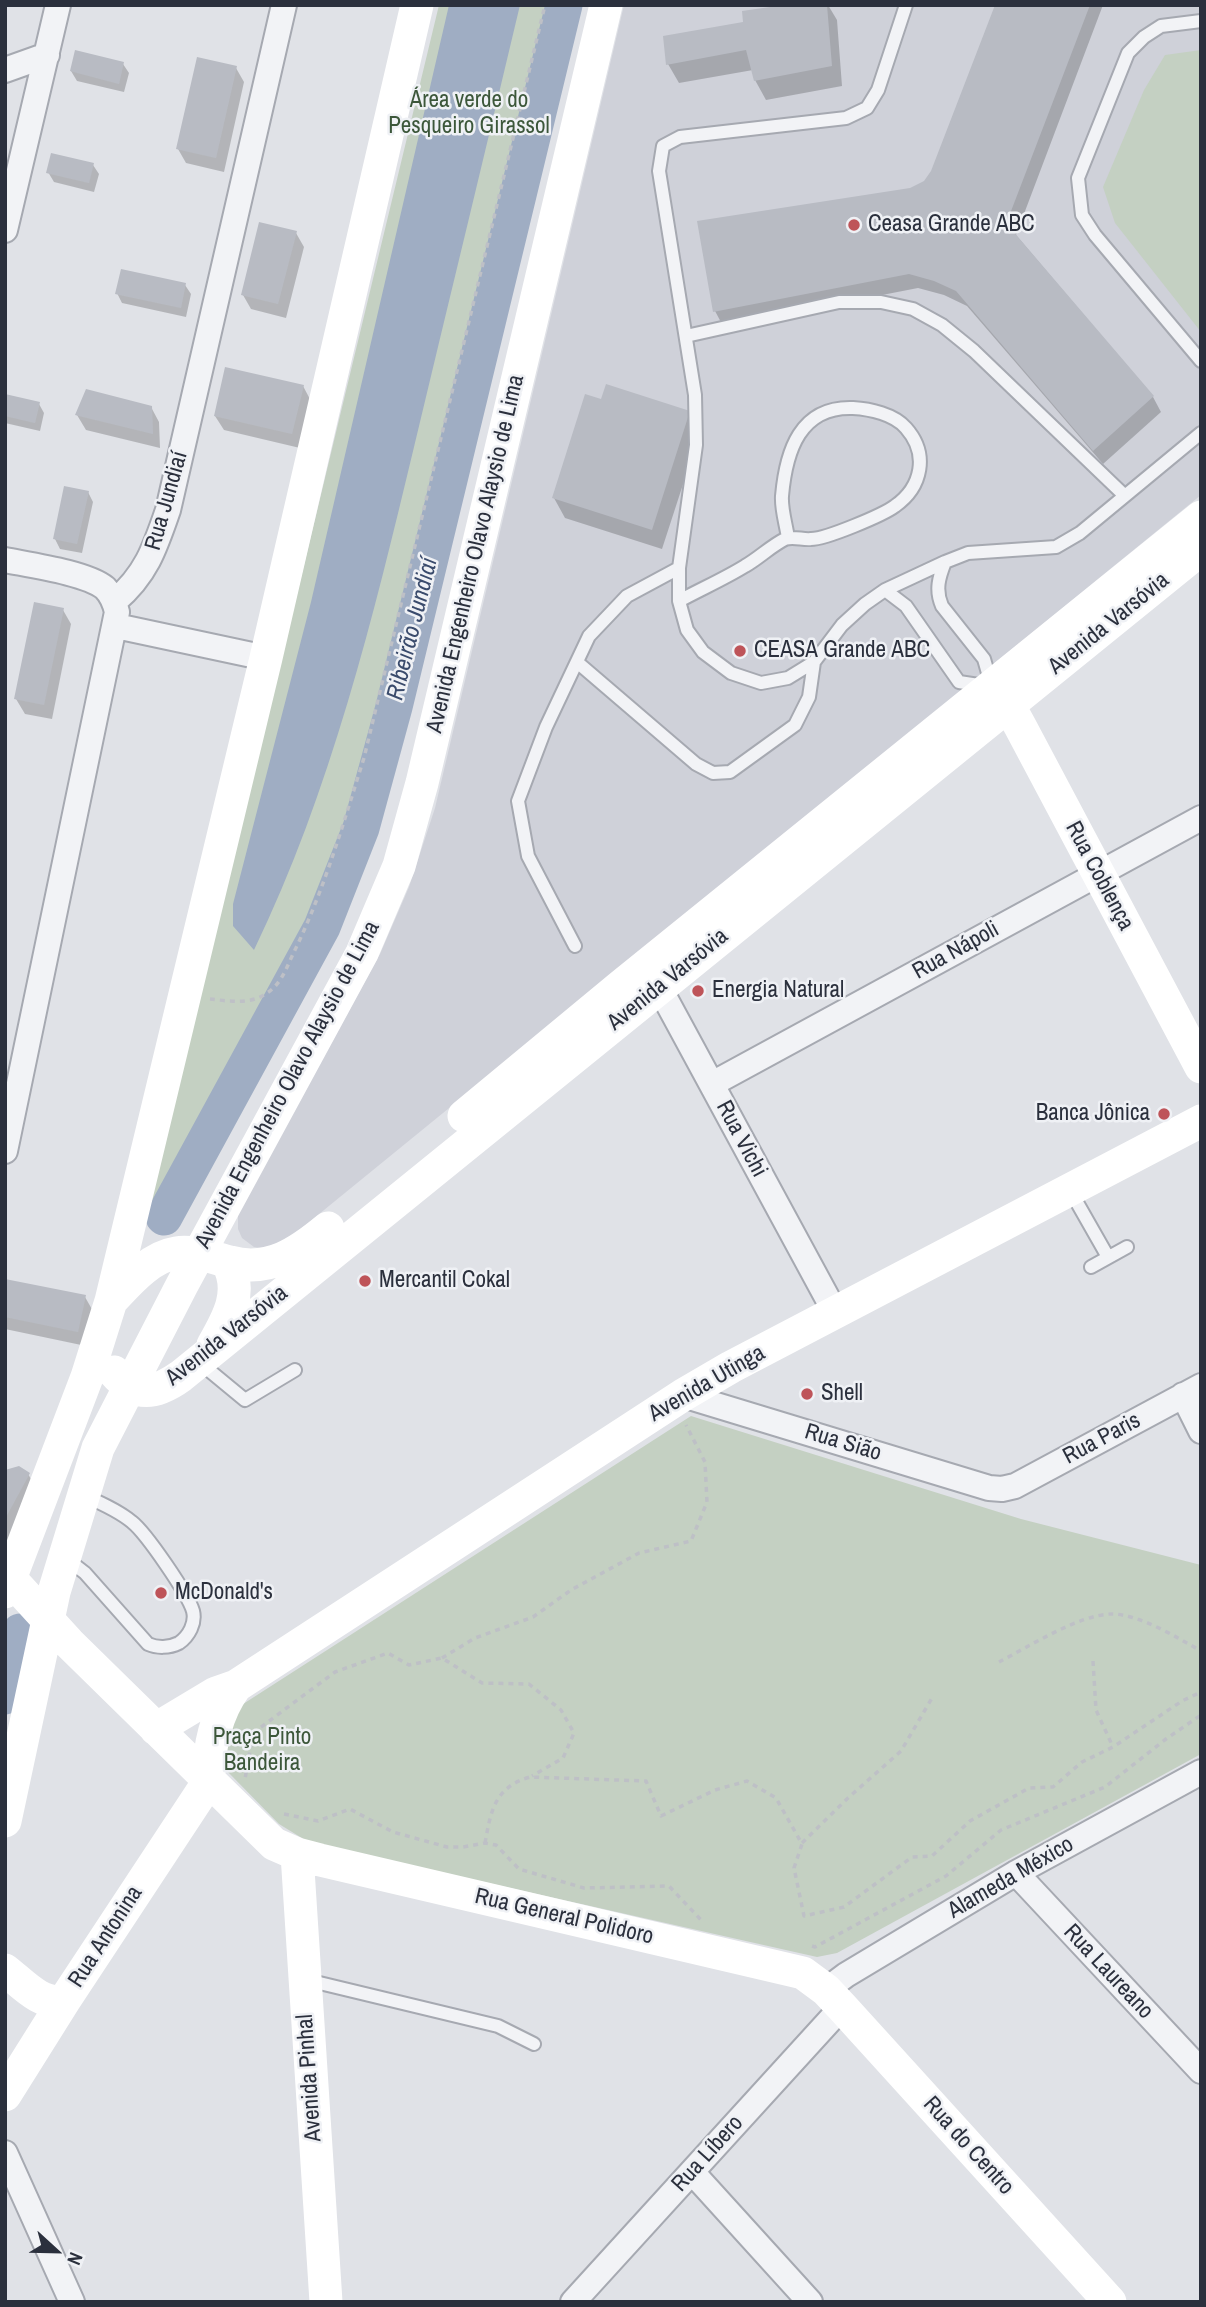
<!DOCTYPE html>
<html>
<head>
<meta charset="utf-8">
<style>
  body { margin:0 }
  #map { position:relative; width:1206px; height:2307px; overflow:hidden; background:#e0e2e7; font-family:"Archivo Narrow",sans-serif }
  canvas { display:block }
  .frame { position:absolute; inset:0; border:7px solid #2b303d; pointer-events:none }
  .north { position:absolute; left:21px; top:2216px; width:70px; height:70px; -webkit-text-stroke:5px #eff1f5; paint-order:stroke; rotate:112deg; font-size:19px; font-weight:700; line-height:28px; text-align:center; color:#2b303d }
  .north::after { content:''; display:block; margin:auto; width:24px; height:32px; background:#2b303d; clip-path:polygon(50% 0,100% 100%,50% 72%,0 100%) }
</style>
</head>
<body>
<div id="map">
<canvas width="1206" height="2307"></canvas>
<div class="frame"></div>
<div class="north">N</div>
</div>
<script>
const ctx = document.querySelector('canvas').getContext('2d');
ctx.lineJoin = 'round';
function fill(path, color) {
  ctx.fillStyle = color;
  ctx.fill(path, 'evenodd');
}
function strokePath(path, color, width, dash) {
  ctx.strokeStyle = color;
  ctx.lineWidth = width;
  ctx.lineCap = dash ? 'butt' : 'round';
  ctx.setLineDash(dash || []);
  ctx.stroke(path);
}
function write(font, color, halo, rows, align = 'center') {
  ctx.font = font + ' "Archivo Narrow",sans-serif';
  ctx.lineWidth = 5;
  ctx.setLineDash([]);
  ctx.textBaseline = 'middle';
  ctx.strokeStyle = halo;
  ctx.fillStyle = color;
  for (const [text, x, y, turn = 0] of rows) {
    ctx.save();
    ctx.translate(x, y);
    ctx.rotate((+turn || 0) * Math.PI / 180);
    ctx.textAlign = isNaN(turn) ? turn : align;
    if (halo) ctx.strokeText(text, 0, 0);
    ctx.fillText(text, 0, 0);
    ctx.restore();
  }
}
const built = new Path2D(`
  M624 5H1201V495L286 1241 266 1249 254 1247 242 1238 238 1229V1214L380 954 409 887 435 808Z`);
const green = new Path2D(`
  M439 5H552L366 767 343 846 317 917 158 1205 150 1204Z
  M1201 50V332L1115 223 1103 187 1144 90 1165 55Z
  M691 1416 1021 1519 1201 1565V1754L837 1953 817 1957 310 1843 279 1824 226 1770 223 1764 228 1728 240 1706Z`);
const water = new Path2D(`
  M449 5H520C485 153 449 300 414 447 373 618 331 791 254 950L233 926V904L311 602Z`);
const shadow = new Path2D(`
  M796 5H828L837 20 842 86 766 100 755 80 753 70 679 83 668 64 745 24Z
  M997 5H1103L1016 235 1153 397 1161 412 1103 464 967 306 944 295 918 288 723 326 715 311 911 189 925 183 933 172Z
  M123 64 129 73 124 92 77 81 71 71Z
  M236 68 244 82 224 172 186 163 178 149Z
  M93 165 99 174 94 192 54 182 48 172Z
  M296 233 304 247 286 318 251 309 243 295Z
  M185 285 191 294 186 317 122 303 117 293Z
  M303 386 311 401 300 448 224 430 215 416Z
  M5 396 39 404 44 413 40 431 5 423Z
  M602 401 689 412 700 432 662 549 565 518 554 498Z
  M151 407 159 422 160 448 86 430 77 415Z
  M88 492 93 502 82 553 60 549 55 539Z
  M63 610 71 624 52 719 25 714 16 699Z
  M5 1280 85 1297 93 1311 86 1346 5 1329Z
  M5 1472 28 1474 37 1489 5 1549Z`);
const river = new Path2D(`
  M164 1217 322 927 361 828 394 707 564 5
  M5 1696 20 1632`);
const building = new Path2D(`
  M784 5H827L832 66 754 81 746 50 666 65 663 36 743 22 742 11Z
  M995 5H1090L1008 219 1012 230 1154 396 1093 451 956 291 934 281 909 274 713 312 697 221 910 188 924 181 931 171Z
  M75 50 124 62 119 84 70 71Z
  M197 57 237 66 216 158 176 149Z
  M51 153 94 163 89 183 46 173Z
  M259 222 297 231 278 304 241 295Z
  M121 269 186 283 181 308 115 294Z
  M225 367 304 385 292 434 214 416Z
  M606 384 690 411 652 530 552 498 585 394 601 399Z
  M86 389 152 406 153 434 75 415Z
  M5 394 40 402 35 423 5 416Z
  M64 486 89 491 77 544 53 539Z
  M34 602 64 608 44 705 14 699Z
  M5 1279 86 1295 78 1332 5 1317Z
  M19 1466 30 1473 5 1519V1470Z`);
const path = new Path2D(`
  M210 999C228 1001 251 1005 267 993 281 984 286 969 293 954 324 891 343 824 364 758L545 5
  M442 1658 475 1638 533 1617 571 1590 639 1553 691 1541 707 1502 705 1462 686 1425
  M1093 1661 1096 1710 1113 1747
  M999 1662C1028 1647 1080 1614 1112 1614 1139 1614 1178 1638 1201 1651
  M243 1731 253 1733 245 1779
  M253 1733 335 1672 388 1653 409 1665 442 1658 482 1683 529 1684 561 1710 574 1733 563 1758 532 1776
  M284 1814 318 1821 350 1809 393 1832 447 1847H463L485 1843 496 1845 519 1869 584 1888 669 1886 702 1921
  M485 1843C491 1810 495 1787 530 1777L646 1781 661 1816 715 1790 747 1781 776 1798 802 1844 794 1868 804 1916 844 1907 912 1857 932 1856 970 1821 1029 1788 1053 1787 1082 1762 1113 1747 1182 1701 1201 1692
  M802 1843 848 1798 901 1751 932 1698
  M812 1946 815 1947 946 1876 1001 1830 1105 1787 1166 1739 1201 1715`);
const lane = new Path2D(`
  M906 5 878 90 867 108 846 118 680 137 663 146 659 171 695 395 696 445 679 568V601L687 630 703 652 731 673 761 683 788 678 814 662 842 625 865 604 885 590 945 562
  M1201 21 1161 26 1144 37 1128 53 1078 178 1082 215 1095 235 1201 361
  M686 336 839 302H881L913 309 942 325 974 351 1124 495
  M885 590 906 606 959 682 992 687 984 659 942 606C935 590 939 577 945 562L968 553 1056 547 1080 533 1201 433
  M679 601C701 589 724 579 745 566 759 558 771 546 785 539 793 536 803 540 811 539 826 539 883 515 895 506 922 487 929 454 906 428 894 414 870 409 853 408 800 406 786 451 782 496 781 509 786 524 788 538
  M577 662 696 764 713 773 730 772 795 725 809 697 814 662
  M575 946 528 856 518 801 546 727 589 636 627 596 679 568
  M1071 1192 1108 1257
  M1091 1267 1127 1247
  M199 1362 245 1400 295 1370
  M67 1559 85 1573 148 1644C157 1648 169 1648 179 1643 189 1636 196 1623 193 1611 188 1594 146 1533 132 1522 119 1511 101 1503 85 1496
  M307 1980 498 2026 534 2044`);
const street = new Path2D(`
  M5 70 47 55
  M5 230 58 5
  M5 560C30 565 87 573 105 588 112 595 115 603 117 612L5 1151
  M115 601C146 575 155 548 168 510L284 5
  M116 626 266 658
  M653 976 836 1314
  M712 1084 1201 818
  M683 1395 989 1488 1002 1489 1015 1486 1201 1386
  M1183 1395 1201 1431
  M1016 1873 1201 2071
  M826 1990 846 1975 1016 1873 1201 1772
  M5 2153 72 2302
  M692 2172 810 2302
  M573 2302 842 2007`);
const secondary = new Path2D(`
  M994 689 1009 706 1020 726 1201 1067
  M464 1116 621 986 1201 517
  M111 1301C129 1282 150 1257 176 1253 194 1250 213 1258 230 1262 269 1273 299 1252 328 1228
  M213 1345C228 1319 244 1291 227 1262
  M114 1372C136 1398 156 1394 181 1376L1201 549
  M5 1573 69 1643 274 1844 297 1854 320 1860 803 1973 826 1990 842 2007 1110 2302
  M5 1592 87 1377 111 1301 266 658 417 5
  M156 1729 216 1693 236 1686 683 1395 731 1367 1201 1121
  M209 1781C208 1748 216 1713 236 1686
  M5 1821 54 1592 98 1448 182 1285 362 953 399 866 422 783 606 5
  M297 1854 326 2302
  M5 1970C22 1983 41 2006 64 2001
  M5 2095 64 2001 209 1781`);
const markers = [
  [854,225,7,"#be5459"],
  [740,651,7,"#be5459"],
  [698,991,7,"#be5459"],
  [1164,1114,7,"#be5459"],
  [365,1281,7,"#be5459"],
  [807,1394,7,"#be5459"],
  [161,1593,7,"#be5459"]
];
const parkNames = [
  ["Área verde do",469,101],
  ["Pesqueiro Girassol",469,127],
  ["Praça Pinto",262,1738],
  ["Bandeira",262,1764]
];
const poiNames = [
  ["Ceasa Grande ABC",868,225],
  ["CEASA Grande ABC",754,651],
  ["Energia Natural",712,991],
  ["Banca Jônica",1150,1114,"right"],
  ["Mercantil Cokal",379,1281],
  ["Shell",821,1394],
  ["McDonald's",175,1593]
];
const streetNames = [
  ["Rua Jundiaí",167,501,-74],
  ["Avenida Engenheiro Olavo Alaysio de Lima",476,554,-77],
  ["Avenida Varsóvia",1109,624,-39],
  ["Rua Coblença",1099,876,62],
  ["Rua Nápoli",956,951,-29],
  ["Avenida Varsóvia",668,980,-39],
  ["Avenida Engenheiro Olavo Alaysio de Lima",288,1085,-62],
  ["Rua Vichi",741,1139,62],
  ["Avenida Varsóvia",227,1336,-38],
  ["Avenida Utinga",707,1384,-30],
  ["Rua Paris",1102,1439,-28],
  ["Rua Sião",843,1443,17],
  ["Alameda México",1011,1878,-30],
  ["Rua General Polidoro",564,1917,13],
  ["Rua Antonina",106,1937,-57],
  ["Rua Laureano",1108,1972,47],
  ["Avenida Pinhal",310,2078,-94],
  ["Rua do Centro",968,2146,48],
  ["Rua Líbero",708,2154,-48]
];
const waterNames = [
  ["Ribeirão Jundiaí",413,629,-76]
];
fill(built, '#cfd1d9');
fill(green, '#c4d0c2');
fill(water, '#9fadc3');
fill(shadow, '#0003');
strokePath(river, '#9fadc3', 37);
fill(building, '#b8bbc3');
strokePath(lane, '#a6a9b1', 16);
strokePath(street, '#a6a9b1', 28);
strokePath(path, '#bec0c6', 3.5, [5, 5]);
strokePath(lane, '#f2f3f6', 12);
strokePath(street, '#f2f3f6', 24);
strokePath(secondary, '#fff', 33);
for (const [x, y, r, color] of markers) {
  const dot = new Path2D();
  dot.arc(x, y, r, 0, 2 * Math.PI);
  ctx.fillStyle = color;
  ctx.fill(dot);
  strokePath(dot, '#eff1f5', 2.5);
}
write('23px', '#3c573a', '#eff1f5', parkNames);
write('23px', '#2b303d', '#eff1f5', poiNames, 'left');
write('23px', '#2b303d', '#eff1f5', streetNames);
write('italic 24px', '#3a4b6c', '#eff1f5', waterNames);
</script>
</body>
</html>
